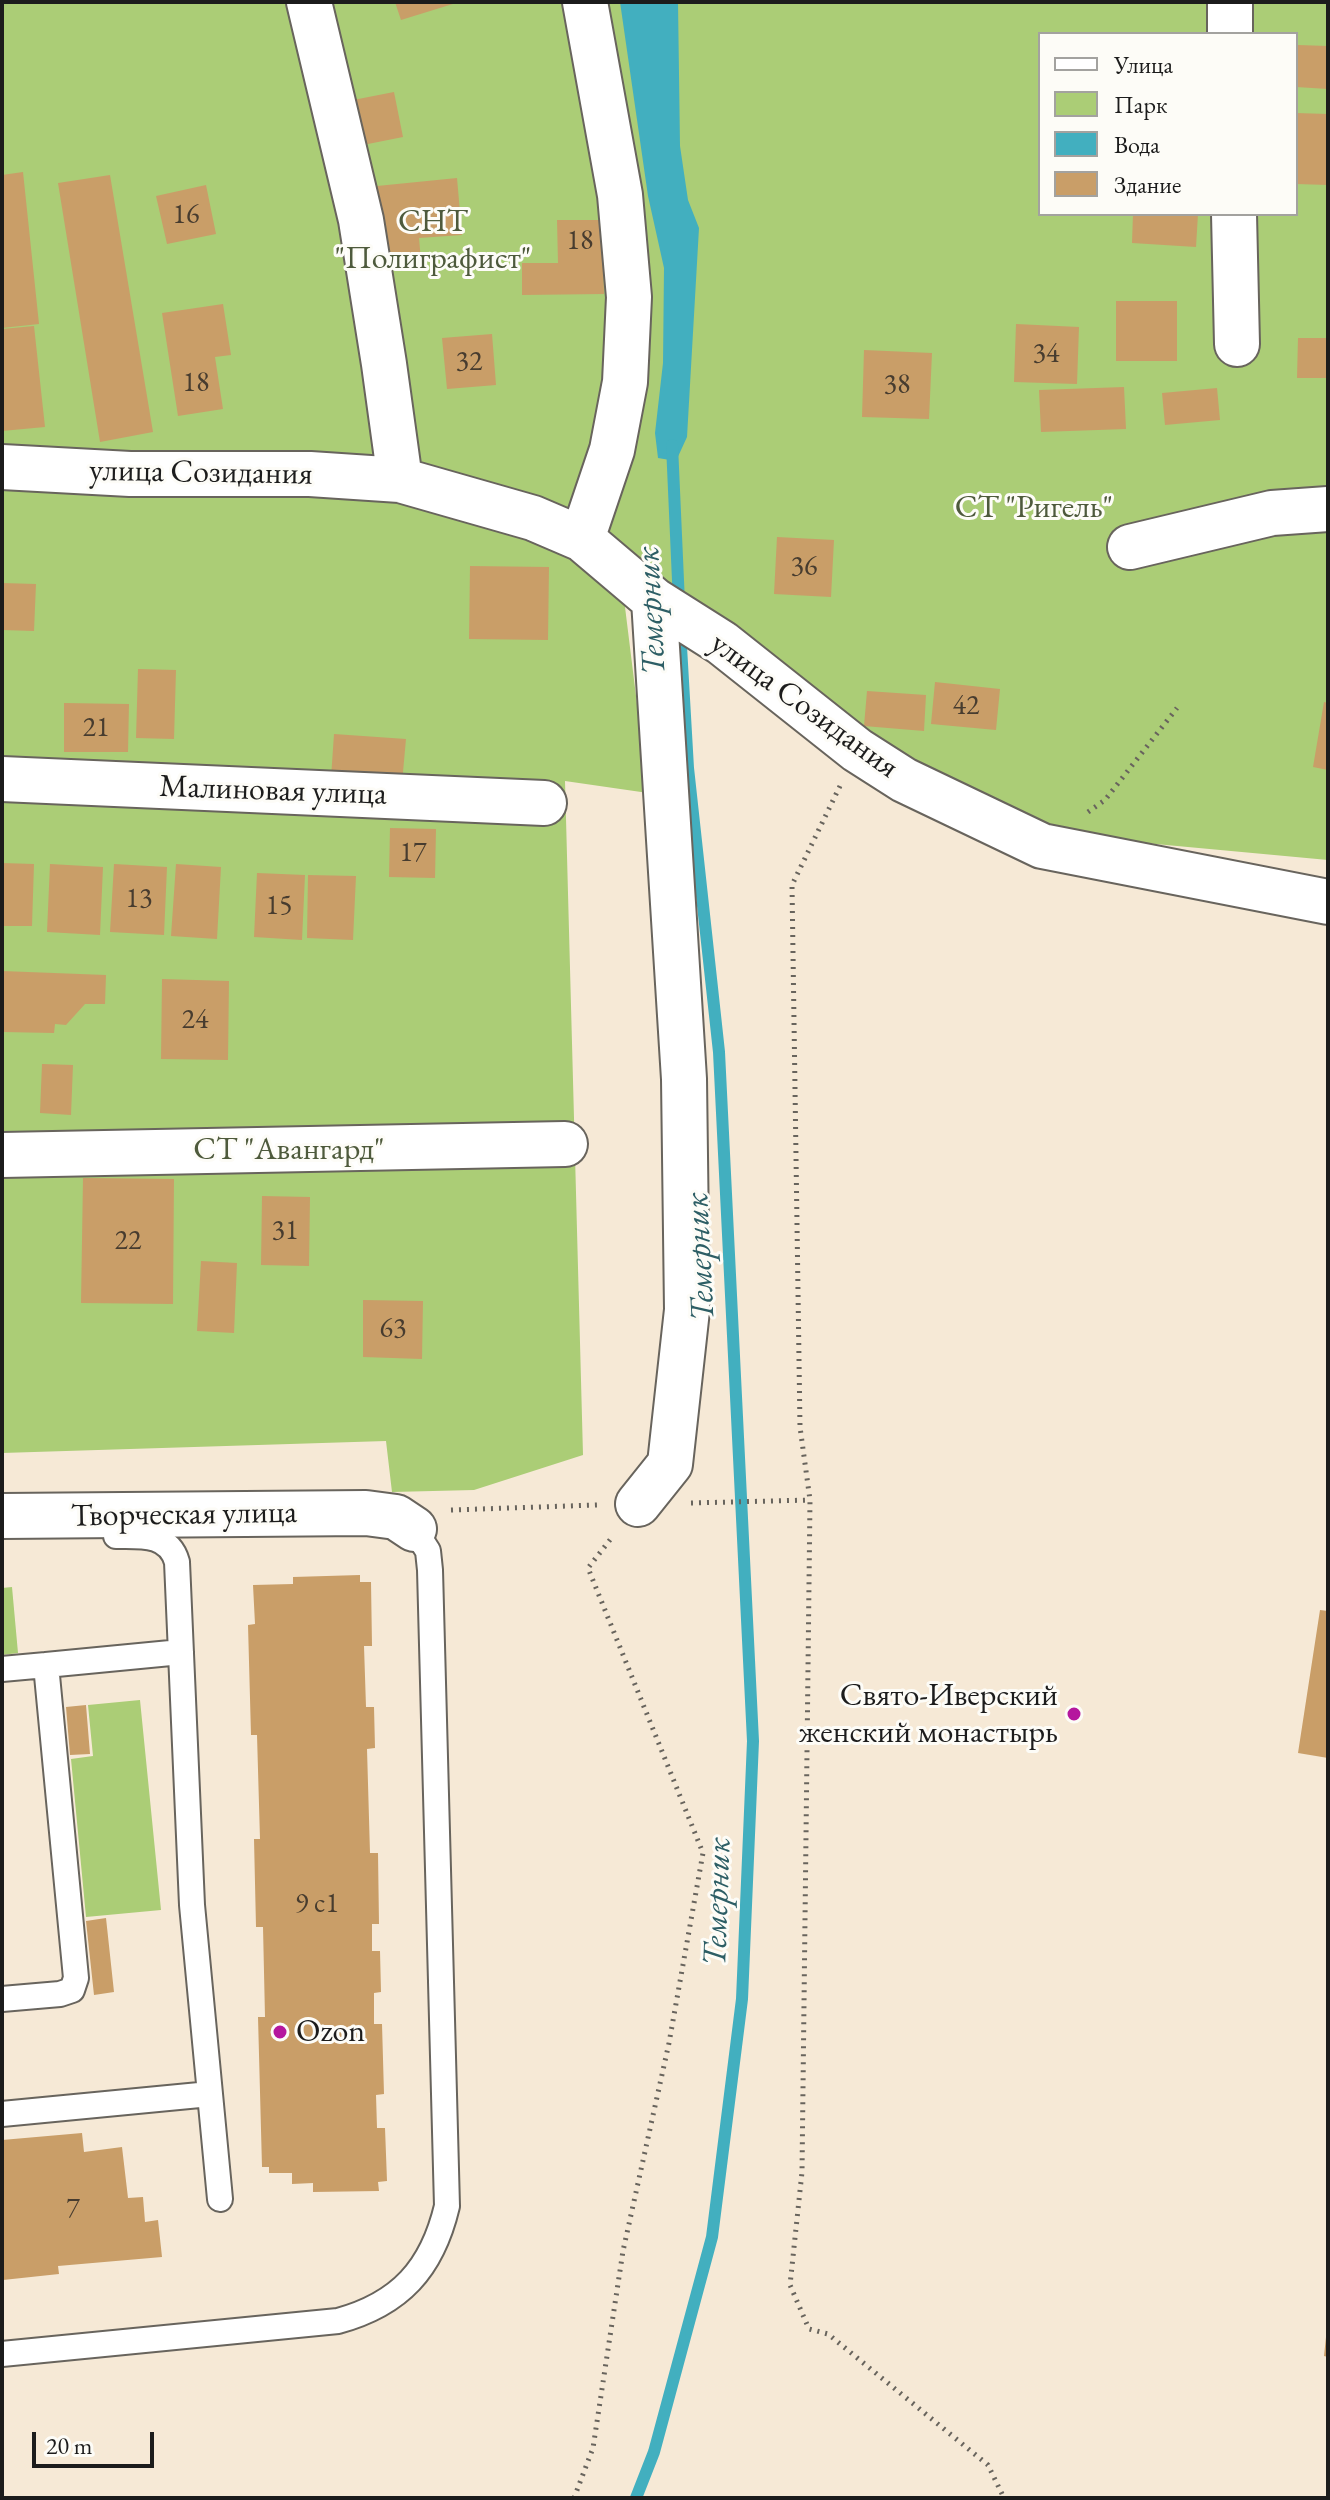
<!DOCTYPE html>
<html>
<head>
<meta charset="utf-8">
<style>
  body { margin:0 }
  #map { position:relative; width:1330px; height:2500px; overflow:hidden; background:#f6e9d6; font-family:"EB Garamond",serif }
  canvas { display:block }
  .frame { position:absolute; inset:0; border:4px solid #1c1c1c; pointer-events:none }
  .legend { position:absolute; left:1038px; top:32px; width:260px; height:184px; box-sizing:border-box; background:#fdfcf7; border:2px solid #a3a29f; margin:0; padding:10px 14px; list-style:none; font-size:24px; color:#1c1c1c }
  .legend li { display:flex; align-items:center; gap:16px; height:40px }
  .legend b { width:40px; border:2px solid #a3a29f }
  .scale { position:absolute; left:32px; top:2432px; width:122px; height:36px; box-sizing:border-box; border:4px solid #1c1c1c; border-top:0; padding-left:10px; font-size:24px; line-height:28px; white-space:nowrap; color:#1c1c1c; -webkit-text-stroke:6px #fdfcf7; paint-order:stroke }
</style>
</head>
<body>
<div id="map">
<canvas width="1330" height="2500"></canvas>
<div class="frame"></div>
<ul class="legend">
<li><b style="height:10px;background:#fff"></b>Улица</li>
<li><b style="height:22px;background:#abcd76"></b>Парк</li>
<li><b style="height:22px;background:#42afbf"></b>Вода</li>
<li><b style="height:22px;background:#c99e68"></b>Здание</li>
</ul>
<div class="scale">20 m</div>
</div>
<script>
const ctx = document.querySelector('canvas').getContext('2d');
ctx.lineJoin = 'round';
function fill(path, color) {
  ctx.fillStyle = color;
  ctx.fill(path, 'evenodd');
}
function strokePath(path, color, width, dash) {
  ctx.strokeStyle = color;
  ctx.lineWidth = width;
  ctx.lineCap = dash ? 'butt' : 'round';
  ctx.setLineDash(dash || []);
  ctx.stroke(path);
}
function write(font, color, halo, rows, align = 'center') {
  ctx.font = font + ' "EB Garamond",serif';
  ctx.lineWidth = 6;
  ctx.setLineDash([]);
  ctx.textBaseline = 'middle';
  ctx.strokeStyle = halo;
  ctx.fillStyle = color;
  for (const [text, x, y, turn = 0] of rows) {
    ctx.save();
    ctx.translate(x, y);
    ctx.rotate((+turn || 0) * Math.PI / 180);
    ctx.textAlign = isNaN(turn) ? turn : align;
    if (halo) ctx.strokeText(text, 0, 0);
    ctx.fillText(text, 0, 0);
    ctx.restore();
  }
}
const green = new Path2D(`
  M2 2H1328V860L1037 833 857 750 630 579 625 607 648 793 565 781 583 1455 474 1490 392 1492 386 1441 2 1453ZM1040 34H1296V214H1040Z
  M12 1587 18 1653 2 1655V1588Z
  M140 1700 161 1910 86 1917 71 1759 93 1756 88 1705Z`);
const water = new Path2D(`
  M620 2H678L680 146 688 200 699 228 687 437 676 461 658 458 655 433 663 363 664 268 648 196Z`);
const stream = new Path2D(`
  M672 445 679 603
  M636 2498 654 2452 712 2237 742 1999 753 1741 719 1052 688 768 680 629`);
const building = new Path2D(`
  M395 2H456V3L401 20Z
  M1298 45 1328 46V89L1296 87Z
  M394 92 403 137 353 147 343 102Z
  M1296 113 1328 114V185L1296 184Z
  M23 172 39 324 2 328V175Z
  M110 175 153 432 100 442 58 183Z
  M457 178 462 235 419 238 421 260 374 264 367 187Z
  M206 185 216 234 167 244 156 196Z
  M1133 214H1198L1196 247 1132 243Z
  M557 220H602L604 294 522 295V263H558Z
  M1116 301H1177V361H1116Z
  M223 304 231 355 215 357 223 409 178 416 162 313Z
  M1016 324 1079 327 1077 384 1014 382Z
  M34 326 45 427 2 431V329Z
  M492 334 496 385 447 389 442 338Z
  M1298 338H1328V378H1297Z
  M864 350 932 353 929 419 862 417Z
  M1124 387 1126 429 1041 432 1039 390Z
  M1217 388 1220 420 1165 425 1162 393Z
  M777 537 834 540 831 597 774 594Z
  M470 566 549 567 548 640 469 639Z
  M2 583 36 584 34 631 2 630Z
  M138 669 176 670 174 739 136 738Z
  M935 682 1000 689 996 730 931 724Z
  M867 691 926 695 924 731 864 726Z
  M1324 702 1328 703V770L1313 767Z
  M64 703 129 704 128 752H64Z
  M334 734 406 739 402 783 331 778Z
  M390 828 436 829 435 878 389 877Z
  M2 863 34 864 32 926H2Z
  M50 864 103 867 100 935 47 932Z
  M114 864 167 867 164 935 110 932Z
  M176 864 221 867 217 939 171 936Z
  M257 873 305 875 302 940 254 937Z
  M308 875 356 876 353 940 307 938Z
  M2 971 106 975 105 1004H85L66 1025 55 1024 54 1033 2 1032Z
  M162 979 229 981 228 1060 161 1059Z
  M42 1064 73 1065 71 1115 40 1113Z
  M83 1178 174 1179 173 1304 81 1303Z
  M262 1196 310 1197 309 1266 261 1265Z
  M201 1261 237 1263 234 1333 197 1331Z
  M363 1300 423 1301 422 1359 363 1357Z
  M360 1575V1582H371L372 1646H364L366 1707H374L375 1748 367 1749 370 1853H378L379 1924H372V1951H380L381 1992 374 1993V2024H382L384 2094 376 2095 377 2128H385L387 2181 378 2182 379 2191 313 2192V2183L292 2184V2173H269V2167H262L258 2017H265L263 1927H256L254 1839H260L257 1735H251L248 1625 255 1624 253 1585 293 1584V1577Z
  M1320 1610 1328 1611V1758L1298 1753Z
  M86 1705 90 1754 70 1755 66 1707Z
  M106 1918 114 1992 94 1995 86 1921Z
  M82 2133 84 2152 122 2147 128 2198 143 2197 145 2222 158 2220 162 2257 58 2266 59 2274 3 2280 2 2140Z
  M1326 2337H1328V2357L1324 2356Z`);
const path = new Path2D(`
  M840 786 792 885 800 1427 810 1500 802 2172 790 2285 809 2329 828 2334 988 2465 1004 2498
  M1088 812 1105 800 1177 708
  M691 1503 810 1500
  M451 1510 597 1505
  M574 2498 593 2448 623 2251 669 2043 703 1853 588 1568 613 1536`);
const lane = new Path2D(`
  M46 1665 181 1652
  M2 1669 46 1665 76 1978 72 1990 60 1994 2 1999
  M210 2094 220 2199
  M2 2114 210 2094 192 1905 177 1562C169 1533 140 1536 116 1536
  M2 2354 338 2321C400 2304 432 2269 447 2206L430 1570 428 1551 414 1529`);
const street = new Path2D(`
  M309 2 361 220 384 364 400 480
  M1230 2V34
  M1234 214 1237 344
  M2 467 130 474H310L400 480 533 518 582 539 654 600 722 643 857 750 904 780 1042 846 1328 902
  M582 539 612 450 625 382 629 297 620 195 585 2
  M1130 547 1272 513 1328 509
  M2 779 544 803
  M2 1155 565 1144
  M638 1504 670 1464 687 1310 684 1079 654 600
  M2 1516 366 1513 396 1517 414 1529`);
const markers = [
  [1074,1714,8,"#b5179e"],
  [280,2032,8,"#b5179e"]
];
const numberNames = [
  ["16",186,215],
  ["18",580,241],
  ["34",1046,354],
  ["32",469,362],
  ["18",196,383],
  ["38",897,385],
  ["36",804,567],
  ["42",966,706],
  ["21",96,728],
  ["17",413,853],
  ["13",139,899],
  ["15",279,906],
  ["24",195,1020],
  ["31",285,1231],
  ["22",128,1241],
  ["63",393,1329],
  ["9 с1",317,1904],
  ["7",73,2209]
];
const parkNames = [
  ["СНТ",433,222],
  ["\"Полиграфист\"",433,259],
  ["СТ \"Ригель\"",1034,508],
  ["СТ \"Авангард\"",289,1150]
];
const streetNames = [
  ["улица Созидания",201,473,1],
  ["улица Созидания",804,706,36],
  ["Малиновая улица",273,791,2],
  ["Творческая улица",184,1515,-1]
];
const poiNames = [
  ["Свято-Иверский",1058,1696],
  ["женский монастырь",1058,1733],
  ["Ozon",296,2032,"left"]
];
const waterNames = [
  ["Темерник",652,611,-93],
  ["Темерник",701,1257,-93],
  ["Темерник",718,1902,-88]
];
fill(green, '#abcd76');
fill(water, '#42afbf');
strokePath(stream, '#42afbf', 12);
fill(building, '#c99e68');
strokePath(lane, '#68645d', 28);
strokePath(street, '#68645d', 48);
strokePath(path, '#68645d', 5, [2, 6]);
strokePath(lane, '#fff', 24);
strokePath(street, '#fff', 44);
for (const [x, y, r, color] of markers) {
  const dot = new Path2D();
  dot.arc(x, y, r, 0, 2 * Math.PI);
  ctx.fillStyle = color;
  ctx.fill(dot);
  strokePath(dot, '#fdfcf7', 3);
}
write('28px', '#473c2f', null, numberNames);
write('32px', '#4e5a3c', '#fdfcf7', parkNames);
write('32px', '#1c1c1c', '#fdfcf7', streetNames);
write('32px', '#1c1c1c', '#fdfcf7', poiNames, 'right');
write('italic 34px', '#2d5e65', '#fdfcf7', waterNames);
</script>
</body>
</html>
